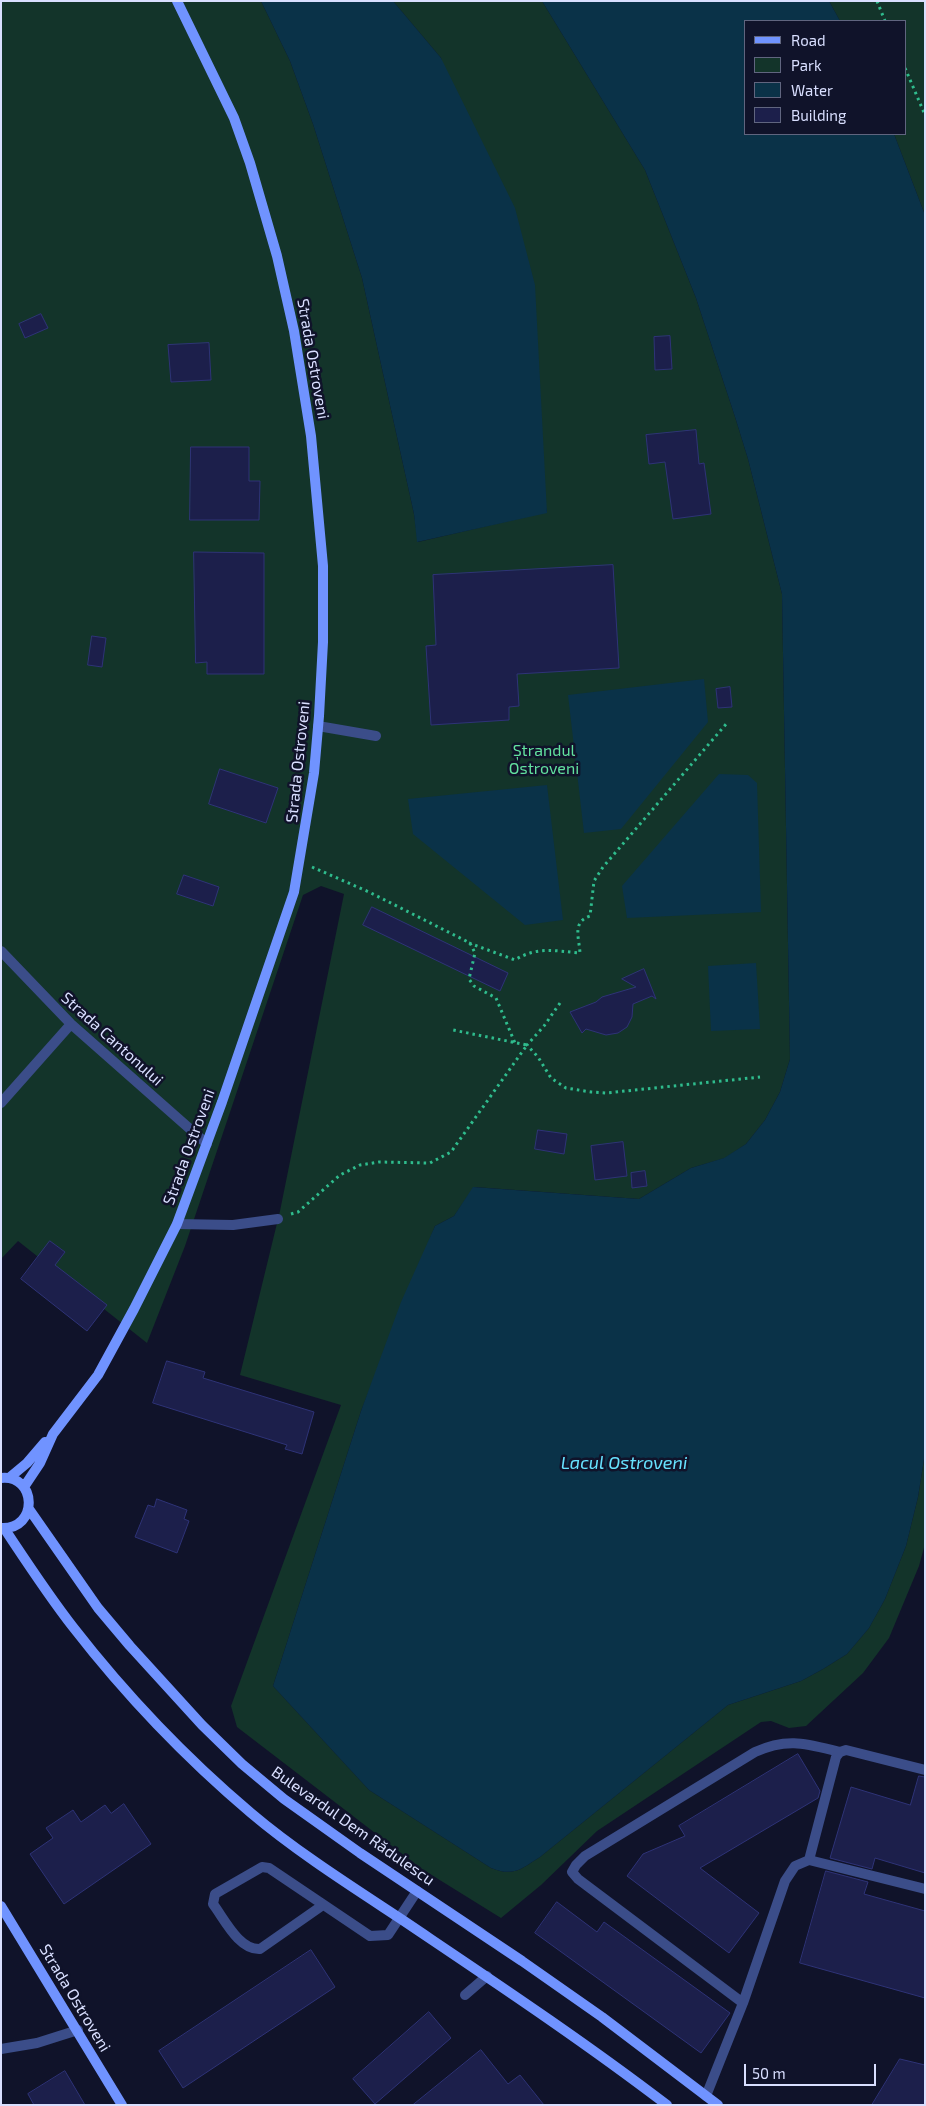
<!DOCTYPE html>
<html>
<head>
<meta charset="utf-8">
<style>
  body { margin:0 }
  #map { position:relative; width:926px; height:2106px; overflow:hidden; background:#10132a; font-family:"Exo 2",sans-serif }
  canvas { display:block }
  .frame { position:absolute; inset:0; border:2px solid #d9dfff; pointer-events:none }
  .legend { position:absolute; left:744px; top:20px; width:162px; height:115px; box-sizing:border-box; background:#10132a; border:1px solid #60657f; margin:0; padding:6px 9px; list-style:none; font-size:15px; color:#d9dfff }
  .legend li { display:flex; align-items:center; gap:10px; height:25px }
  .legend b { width:25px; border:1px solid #60657f }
  .scale { position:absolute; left:744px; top:2064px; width:132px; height:22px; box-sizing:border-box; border:2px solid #d9dfff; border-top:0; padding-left:6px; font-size:15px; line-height:18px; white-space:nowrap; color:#d9dfff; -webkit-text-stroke:4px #10132a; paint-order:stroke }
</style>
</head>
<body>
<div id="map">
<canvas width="926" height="2106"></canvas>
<div class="frame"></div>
<ul class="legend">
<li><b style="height:6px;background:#7093ff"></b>Road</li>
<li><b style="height:14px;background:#13342a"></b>Park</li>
<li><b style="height:14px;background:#0a3248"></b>Water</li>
<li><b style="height:14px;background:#1c1f4b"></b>Building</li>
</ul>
<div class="scale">50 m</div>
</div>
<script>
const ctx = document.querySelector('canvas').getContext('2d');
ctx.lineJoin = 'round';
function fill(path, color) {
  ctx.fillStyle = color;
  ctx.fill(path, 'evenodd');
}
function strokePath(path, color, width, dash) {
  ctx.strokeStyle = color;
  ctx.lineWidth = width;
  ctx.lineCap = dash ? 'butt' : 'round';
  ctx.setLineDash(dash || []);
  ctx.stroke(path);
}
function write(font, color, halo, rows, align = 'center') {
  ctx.font = font + ' "Exo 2",sans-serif';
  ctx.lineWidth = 5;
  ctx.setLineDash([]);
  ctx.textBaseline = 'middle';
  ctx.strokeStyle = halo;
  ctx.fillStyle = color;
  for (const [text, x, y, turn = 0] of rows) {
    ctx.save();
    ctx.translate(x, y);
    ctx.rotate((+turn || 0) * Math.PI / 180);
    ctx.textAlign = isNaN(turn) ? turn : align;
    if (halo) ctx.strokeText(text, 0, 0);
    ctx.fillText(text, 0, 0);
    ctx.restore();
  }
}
const green = new Path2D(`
  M1 1H261L290 61 313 124 362 278 414 514 418 542 547 512 441 58 393 1H542L645 170 696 298 736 420 748 459 782 594 790 1059 780 1092 765 1120 746 1144 725 1158 691 1168 639 1199 474 1187 454 1216 435 1226 361 1411 273 1686 369 1790 491 1868C514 1877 521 1869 540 1857L728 1705 801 1681 823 1669 847 1654 869 1628 885 1599 906 1546 918 1497 925 1453V1544L919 1566 889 1638 863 1673 806 1726 789 1728 771 1721 761 1722 597 1831 541 1885 501 1918 422 1869 237 1727 231 1706 341 1405 240 1375 280 1211 344 894 321 886 303 895 185 1246 147 1343 18 1241 1 1259Z
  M829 1H925V215L894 134H905V21H840Z`);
const water = new Path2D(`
  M261 1H393L441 58 515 208 535 285 547 513 417 542 414 514 362 278 313 124 290 61Z
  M542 1H829L840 21H745V134H894L925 215V1453L918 1497 906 1546 885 1599 869 1628 847 1654 823 1669 801 1681 728 1705 540 1857C521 1869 514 1877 491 1868L369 1790 273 1686 361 1411 401 1302 435 1226 454 1216 473 1187 639 1199 691 1168 724 1158 746 1144 765 1120 780 1092 790 1059 782 594 748 459 736 420 696 298 645 170Z
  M704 679 708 722 621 829 584 833 568 695Z
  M719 774 748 775 757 783 761 912 627 918 622 886Z
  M547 785 563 920 525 925 413 834 408 799Z
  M756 963 760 1029 711 1031 708 966Z`);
const building = new Path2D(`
  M41 314 48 328 25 338 19 324Z
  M670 336 672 369 655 370 654 337Z
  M209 343 211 380 171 382 168 345Z
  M696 430 699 464 704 463 711 514 673 519 665 462 649 464 646 435Z
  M191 447H249V481H260L259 520H190Z
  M194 552 264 553V674H207V662L196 663Z
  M613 565 619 668 517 674 519 706 509 707V720L431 725 426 646 436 645 433 575Z
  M92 636 106 638 102 667 88 665Z
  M730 687 732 707 718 708 716 689Z
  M220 769 278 788 266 823 209 804Z
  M184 875 219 887 213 906 177 894Z
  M372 907 508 973 500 991 363 925Z
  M644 969 656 999 652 996 633 1004 632 1017 627 1027 618 1033 606 1035 586 1029 582 1033 570 1012 596 1002 602 997 636 987 622 979Z
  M538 1130 567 1134 564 1154 535 1149Z
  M623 1142 627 1176 595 1180 591 1146Z
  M645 1171 647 1186 632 1188 631 1173Z
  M50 1241 65 1252 55 1265 107 1305 87 1331 21 1279Z
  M167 1361 205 1372 203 1378 314 1412 302 1454 285 1449 287 1445 153 1403Z
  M157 1499 187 1510 184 1519 189 1521 177 1553 135 1537 148 1505 154 1507Z
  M798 1754 820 1791 818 1798 700 1868 759 1913 729 1953 627 1876 643 1854 685 1836 679 1826Z
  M919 1776 925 1777V1873L875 1858 872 1869 830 1858 851 1787 910 1805Z
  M124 1804 151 1844 64 1904 30 1854 53 1838 46 1828 73 1810 81 1822 105 1805 111 1813Z
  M826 1871 868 1882 864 1894 925 1911V1998L800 1963Z
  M557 1902 597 1932 604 1922 730 2013 701 2053 535 1933Z
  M311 1950 335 1987 183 2088 159 2051Z
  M429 2012 451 2038 375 2104 353 2079Z
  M481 2050 508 2084 520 2075 544 2105H413Z
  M900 2059 925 2065V2105H872Z
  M65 2071 85 2105H34L28 2094Z`);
const path = new Path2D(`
  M877 1 885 21
  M905 68 925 115
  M312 867 369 892 470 943 475 953 469 979 474 986 496 998 515 1043
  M469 943 515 960C537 946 556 951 580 953 579 937 572 922 590 916L594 881 603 867 727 723
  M560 1003 544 1026 527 1045 538 1057 551 1078 566 1088 591 1092 606 1093 760 1077
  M291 1214 298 1212 340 1175 360 1165 379 1162 430 1163 451 1152 527 1045 453 1030`);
const lane = new Path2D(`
  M318 726 376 736
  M1 951 71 1024 207 1144
  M1 1103 71 1024
  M177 1224 233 1225 278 1219
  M809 1860 925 1889
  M323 1905 260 1949C239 1950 225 1920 213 1904L215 1894 262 1867 269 1868 370 1936 388 1935 417 1891
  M465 1995 487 1976
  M743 2003 578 1879 572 1872 576 1865 585 1856 755 1752C788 1737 807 1744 840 1752
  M1 2049 37 2043 78 2030
  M706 2096 743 2003 785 1881 795 1866 809 1860 836 1757 840 1752 846 1750 925 1770`);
const secondary = new Path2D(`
  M1 1478C37 1474 39 1530 1 1528
  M9 1478 27 1463 45 1442
  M24 1487 40 1463 53 1434 98 1375 134 1309 177 1224 222 1102 294 892 314 773 319 716 323 642V566L311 436 294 331 277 256 250 163 234 118 177 1
  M29 1509 98 1608 130 1646 202 1725 242 1764 284 1799 360 1853 522 1961 602 2017 718 2105
  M4 1528C26 1561 48 1595 73 1627 125 1694 186 1758 251 1813 297 1852 354 1888 404 1921 493 1981 582 2040 667 2105
  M1 1906 122 2105`);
const streetNames = [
  ["Strada Ostroveni",313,359,80],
  ["Strada Ostroveni",298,762,-84],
  ["Strada Cantonului",112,1039,42],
  ["Strada Ostroveni",189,1147,-70],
  ["Bulevardul Dem Rădulescu",353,1826,35],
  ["Strada Ostroveni",75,1998,59]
];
const parkNames = [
  ["Ștrandul",544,751],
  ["Ostroveni",544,769]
];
const waterNames = [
  ["Lacul Ostroveni",624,1463]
];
fill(green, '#13342a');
fill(water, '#0a3248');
fill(building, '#1c1f4b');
strokePath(building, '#2e3377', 1);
strokePath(path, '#2fbc8d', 3, [2.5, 4]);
strokePath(lane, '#3b4d89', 10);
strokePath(secondary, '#7093ff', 10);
write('16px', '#d9dfff', '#10132a', streetNames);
write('16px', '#62e19f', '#10132a', parkNames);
write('italic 18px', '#67e2ff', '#10132a', waterNames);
</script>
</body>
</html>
